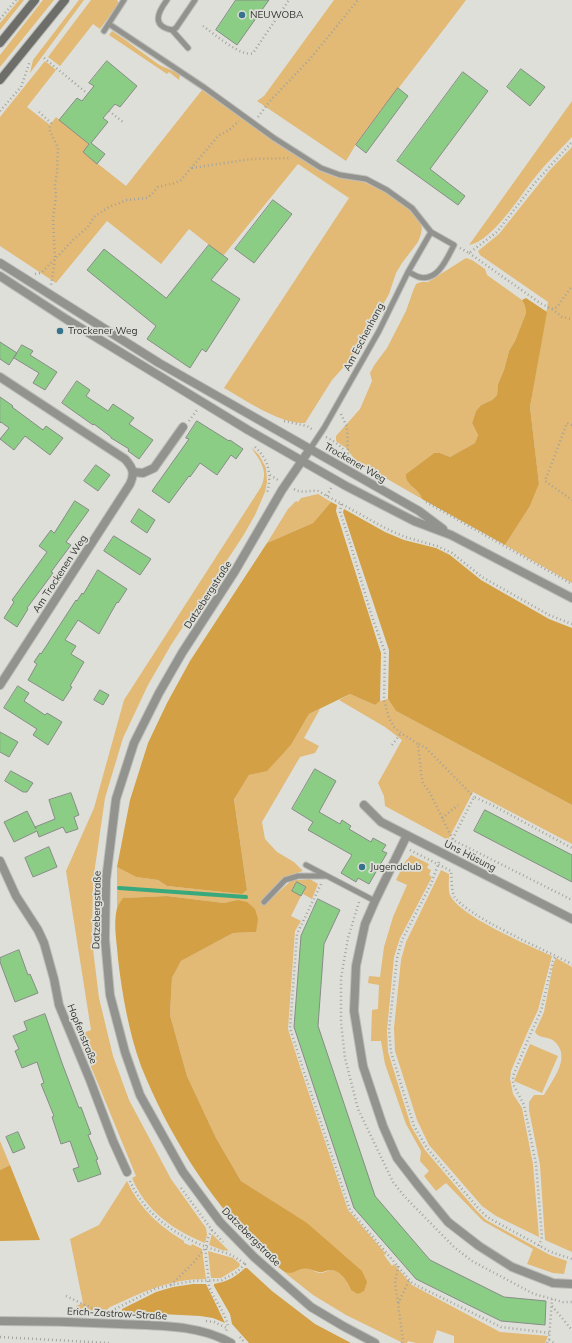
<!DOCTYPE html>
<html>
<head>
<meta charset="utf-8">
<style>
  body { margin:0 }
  canvas { display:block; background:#dedfd9 }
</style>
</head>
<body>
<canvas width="572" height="1343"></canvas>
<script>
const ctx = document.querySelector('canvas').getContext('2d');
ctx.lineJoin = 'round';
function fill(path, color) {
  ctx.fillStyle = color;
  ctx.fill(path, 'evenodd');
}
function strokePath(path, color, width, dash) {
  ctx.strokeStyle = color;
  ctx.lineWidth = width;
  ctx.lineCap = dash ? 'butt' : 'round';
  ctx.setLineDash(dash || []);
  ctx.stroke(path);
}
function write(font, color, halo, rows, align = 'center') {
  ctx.font = font + ' Mulish,sans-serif';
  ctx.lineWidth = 3.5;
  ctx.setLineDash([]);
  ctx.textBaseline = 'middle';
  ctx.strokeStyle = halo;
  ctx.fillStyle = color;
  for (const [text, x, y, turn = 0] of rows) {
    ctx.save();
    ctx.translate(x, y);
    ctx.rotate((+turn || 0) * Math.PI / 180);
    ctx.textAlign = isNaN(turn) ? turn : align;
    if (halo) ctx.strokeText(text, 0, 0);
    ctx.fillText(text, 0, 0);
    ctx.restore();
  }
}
const green = new Path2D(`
  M19 0H24L0 30V23Z
  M43 0H54L0 67V55Z
  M79 0H84L30 73 33 60Z
  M91 0H117L119 3 100 29 93 24 60 66 48 57Z
  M334 0H466C430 48 393 94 357 143 353 148 350 155 346 161L257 101 264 96Z
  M112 31C128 41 142 53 158 64 165 68 173 70 180 75L179 80 169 72 167 74 109 35Z
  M45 61 56 70 27 107 50 125 56 117 89 144 83 152 126 186 202 90 272 139 318 170 327 174 341 178 364 182 385 192 409 209 420 223 422 228 421 234 418 242 402 263 396 273 389 294 377 315 350 360 332 380 305 423C282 425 245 400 224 388L349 198 298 164 223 256 189 229 161 264 107 221 56 283 0 246V117Z
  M572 101V137C560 150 547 162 536 176 521 194 493 241 469 245Z
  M572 147V583L505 545 530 506 539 484 530 407 548 302 480 255 478 251 499 234 550 170Z
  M466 258 472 260 485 269 487 275 522 300 525 306 526 313 515 341 509 351 504 370 498 384 497 395 492 400 481 405 476 411 472 423 478 435 475 443 450 457 440 453H434L406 474C408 489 420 489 422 499L356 461 346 448 336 441V436L360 409 372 381 370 373 375 364 387 348 406 311 413 291 416 284 421 282H428Z
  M251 447 259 455 266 468 267 482 265 492 255 515 243 536 171 645 148 685 123 738 105 798 93 881 92 941 99 998 113 1056 129 1100 171 1179 206 1228 207 1235 205 1243C173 1230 146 1211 132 1178L136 1176 78 1035 91 1030 66 871 94 808 124 700 261 487C269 470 260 461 251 447Z
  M318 494 331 502 313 523 267 543 288 509 296 501 298 502 301 498Z
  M350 694 375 705 380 701 388 699 396 711 572 805V844L473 792 448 840 385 806 384 796 378 783 402 740 385 727 339 700Z
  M320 709 304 738 319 746 315 753 300 757 262 822 265 839 277 852 294 862 303 871C283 876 275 888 262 902L264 905 292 880H301L310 879 318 884 312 899 303 894 306 887 297 882 292 890 301 896 291 916 301 921 295 931 288 1029 302 1073 348 1210 386 1254 384 1255 392 1266 394 1264 412 1285 500 1332 548 1336 545 1343H454V1336L437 1330 433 1343H416L408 1341 407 1343H403L346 1315 313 1295 284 1272C293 1274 294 1270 302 1269 312 1268 313 1272 320 1273 323 1273 327 1271 330 1270 340 1269 348 1282 351 1290L364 1291 278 1205 241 1181 216 1138 187 1076 170 1015 172 978 181 961 233 933 256 932 237 900 224 903 167 896 124 898 117 907V867L136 877 158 880 167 886 242 894 247 890 234 798 249 775 267 770 291 745 309 714Z
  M411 855 429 864 427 868 431 870 429 875 432 877 400 938 394 957 387 1030 388 1052 411 1126 425 1150 476 1210 486 1220 550 1255 567 1261 564 1274 553 1273 527 1264 533 1249 483 1221 446 1183 436 1191 424 1176 429 1171 420 1161 421 1151 406 1124 385 1064 381 1041H371L372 1010 378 1009 379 985 368 983 369 976 380 977 384 947 393 917 407 885 396 880 405 862Z
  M441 870 449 874C449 880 448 890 450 895 459 916 530 946 552 956L538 1010 528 1031 511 1071 510 1079 513 1094 522 1108 533 1164 539 1237 496 1216 482 1206 429 1145 417 1120 395 1051 394 1028 401 960 406 942Z
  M556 958 572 967V1252L545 1240 540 1165 529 1110V1102L534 1095H544C553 1079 572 1057 554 1041 548 1036 539 1039 535 1032L544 1012 553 965Z
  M530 1044 558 1056 542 1093 514 1081Z
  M0 1141 10 1165 0 1170Z
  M127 1181C140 1209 158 1225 184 1241V1243L191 1246 192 1244 202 1249 206 1279C168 1279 144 1292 110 1307L105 1311 78 1310 76 1306 83 1303 70 1239 99 1225Z
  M212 1234 229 1251 222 1250 209 1245Z
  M208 1251 233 1258 240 1264 239 1267 221 1278H211Z`);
const forest = new Path2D(`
  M526 298 547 312 530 407 539 484 530 506 505 545 422 499C420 489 405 486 406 474L434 453H440L450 457 475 443 478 435 472 423 476 411 481 405 492 400 497 395 498 384 504 370 509 351 515 341 526 313 525 306 522 300Z
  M331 502 337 505 336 511 381 653 380 701 375 705 350 694 309 714 291 745 267 771 249 775 234 799 247 890 242 894 167 886 158 880 136 877 117 867 130 800 148 743 167 703 190 661 267 543 313 523Z
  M344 509 385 532 404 540 436 548 450 555 481 580 549 619 572 628V805L396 711 388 699 389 650 343 512Z
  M167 896 224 903 237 900 247 902 255 909 258 919 256 932 233 933 181 961 172 978 170 1015 187 1076 216 1138 241 1181 307 1223 362 1271 367 1282 364 1291 358 1294 351 1290C348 1282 340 1270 331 1270 327 1270 323 1273 319 1272 312 1271 311 1268 302 1269 296 1270 292 1275 285 1272 279 1269 264 1253 258 1248 207 1196 168 1133 141 1066 129 1033 122 994 118 959 117 943 113 924 117 908 118 905 121 901 123 898Z
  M10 1165 40 1240 0 1241V1170Z
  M245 1268H247L272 1291 315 1324 351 1343H249L232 1324 230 1314 214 1286V1284C226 1282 236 1277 245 1268Z
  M193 1284H206L225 1323 213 1318 200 1316 122 1312V1309L156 1292 173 1287Z`);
const stream = new Path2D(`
  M119 888 246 897`);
const building = new Path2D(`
  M236 0H269L237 45 216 30Z
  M107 61 137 86 120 107 115 104 103 118 108 122 91 143 105 154 97 164 83 152 89 144 59 120 77 98 82 101 94 86 89 83Z
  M521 69 545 87 530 106 507 87Z
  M463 72 488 91 430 169 465 196 458 205 397 161Z
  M398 88 408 96 366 153 356 145Z
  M273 200 292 214 254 263 235 249Z
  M209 245 228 259 211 280 240 299 206 352 202 349 190 368 147 339 156 326 87 270 104 249 166 298Z
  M0 342 17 353 9 365 0 359Z
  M22 345 33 351 30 355 57 372 45 390 33 383 39 373 14 358Z
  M77 381 90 390 86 396 108 411 113 404 134 418 129 424 153 440 139 459 128 451 129 449 111 438V437L94 424 93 425 62 403Z
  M0 397 13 406 12 407 43 430 46 426 63 438 50 455 25 436 14 450 0 439 9 428 1 422 0 423Z
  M197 421 229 441 230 440 243 449 236 459 231 455 217 475 200 463 190 477 189 476 169 503 152 491 189 439 186 438Z
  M96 465 110 475 98 491 84 481Z
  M75 501 89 510 66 542 71 545 51 572 53 573 27 608 28 609 17 627 4 618 14 602 12 600 47 552 39 546 51 530 54 533Z
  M139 509 155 520 147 533 131 522Z
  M114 536 151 559 140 575 104 551Z
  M98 570 127 589 118 603 117 602 99 634 78 620 65 640 76 646 71 654 84 662 70 686 72 687 63 701 28 680 37 664 34 662 40 653 41 654 76 600 77 601 82 593 83 594Z
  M18 686 29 693 24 701 45 715 47 713 62 722 48 745 33 735 37 729 4 708Z
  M100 690 109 695 103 705 94 700Z
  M0 732 18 742 9 757 0 752Z
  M315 769 336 781 319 812 340 824 342 820 351 826 349 829 371 842 373 838 386 845 382 851 387 853 369 884 358 878 356 882 341 873 352 855 308 830 313 822 292 809Z
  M11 771 33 783 27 792H23L5 781Z
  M71 793 79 815 74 817 78 829 66 833 63 827 39 837 37 831 14 842 4 822 27 811 36 829 35 827 55 819 49 800Z
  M485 810 572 855V882L474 831Z
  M49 847 57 867 33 877 25 858Z
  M297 882 306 887 301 896 292 891Z
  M318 899 340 910 324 944 318 1026 375 1196 430 1260 504 1297 546 1301 545 1325 501 1321 416 1279 354 1208 294 1027 301 936Z
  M19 950 28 975 30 974 38 993 15 1002 0 962V958Z
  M45 1014 62 1063 79 1108 81 1107 91 1134 88 1135 98 1159 96 1160 101 1174 78 1182 73 1169 79 1167 70 1141 61 1144 52 1117 54 1116 41 1084 44 1083 37 1062 22 1068 15 1051 19 1049 13 1036 27 1030 24 1022Z
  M18 1132 25 1148 13 1153 6 1137Z`);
const path = new Path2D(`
  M0 19 16 0
  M203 26C213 33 242 58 253 53L289 0
  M44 58 88 94
  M0 111 21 87 30 61
  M109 111 124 123
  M39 112 51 123 49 129 58 148 57 172 55 185 56 196 53 219 55 259 51 285
  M258 117 270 101 310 59 358 0
  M192 168 251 159 290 158
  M460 248 469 253 497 232 534 184 572 142
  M469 253 540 303 552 309 557 307 572 286
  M35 274 41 273 55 259 74 239 88 227 94 217 109 207 127 200 147 198 151 195 158 187 175 183 181 180 218 136 229 130 239 121
  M552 309 562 317 572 319
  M341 414 347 427 348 456
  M189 421 197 410
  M284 421 307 426 313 430
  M572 425 567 423 545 481 572 500
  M326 437C337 443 343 447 349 458L348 459
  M255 447C269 460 272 475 267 493
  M270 475 278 480
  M294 489C302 494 310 490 318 491L387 529 405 537 437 546 452 553 482 577 549 615 572 624
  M327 496 331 488
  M426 502 572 584
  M341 504 340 512 348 536 372 617 385 652 384 700 389 718 394 727 401 733 418 744 421 773 423 784 429 791 453 840 572 900
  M419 744 426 748 474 797
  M392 745 401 733
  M442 818 458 805
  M449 846 474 797 492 805 572 848
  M410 850 451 871C452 878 451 889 454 896 464 915 549 952 572 964
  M439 862 431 884 402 940 397 958 389 1030 391 1052 414 1126 427 1148 478 1208 487 1217 551 1252 572 1259
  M321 884 297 934 290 1028 304 1072 350 1210 412 1283 501 1327 550 1333
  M359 902 348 938 341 978V1022L345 1058 358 1109 393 1182 405 1197 454 1247 472 1261 534 1294 563 1302H572
  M130 1181C145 1214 172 1233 204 1246 213 1250 223 1251 231 1255 235 1257 239 1260 244 1263
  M181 1188 212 1230 223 1242
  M212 1230C203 1244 206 1259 208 1273 208 1277 208 1282 209 1286 214 1301 226 1312 228 1328
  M539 1246 542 1237 536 1164 524 1105 513 1084V1076L530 1035 541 1011 553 961 556 956
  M398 1266 395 1283 398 1303
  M171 1285 195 1261 206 1247
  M66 1296 100 1312
  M552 1306 572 1330
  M109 1314 111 1311 155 1289 171 1285 193 1281 222 1280 237 1272 245 1264 244 1263
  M206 1321 214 1322 227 1328 226 1331
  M0 1337 109 1343
  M240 1337 245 1343
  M549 1340 554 1343
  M402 1343 403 1340 398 1304 409 1280
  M547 1343 549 1340 552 1299`);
const lane = new Path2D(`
  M167 0C158 12 151 26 172 30L176 28 195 0
  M109 24 205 88 274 138 321 168 340 175 366 179 387 190 412 208 431 232 454 245C447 258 438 282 419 277 415 276 412 273 408 272
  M172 30 188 48
  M104 31 124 0
  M310 449 324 428 379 331 408 272 431 232
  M306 865 375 901
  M264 902 285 880 298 876H326`);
const street = new Path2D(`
  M0 263 159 363 419 511 443 529
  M0 276 66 319 248 430 346 486 414 521 451 535 572 598
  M0 377 125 459C133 468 135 473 130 484L0 685
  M310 449 282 490 235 571 182 653 159 693 134 743 116 799 106 880 105 939 110 995 125 1052 140 1095 183 1172 220 1222 254 1257 311 1307 343 1326 375 1343
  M133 472 143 473 154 468 183 427
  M364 805 381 822 572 919
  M407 835 375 901 365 924 356 966 354 1011 363 1066 383 1126 397 1158 417 1184 448 1222 479 1246 512 1267 553 1283 572 1284
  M0 861 16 896 38 930 44 943 54 979 59 1005 90 1080 113 1141 127 1172
  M0 1321C40 1321 80 1322 120 1324 157 1326 198 1324 231 1343`);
const secondary = new Path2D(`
  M0 43 35 0
  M0 80 65 0`);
const markers = [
  [242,15,4,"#37738a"],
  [60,331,4,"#37738a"],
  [362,867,4,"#37738a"]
];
const poiNames = [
  ["NEUWOBA",250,15],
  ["Trockener Weg",68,331],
  ["Jugendclub",370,867]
];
const streetNames = [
  ["Am Eschenhang",364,337,-62],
  ["Trockener Weg",355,463,30],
  ["Am Trockenen Weg",60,574,-57],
  ["Datzebergstraße",208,595,-57],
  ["Uns Hüsung",470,856,27],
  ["Datzebergstraße",97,910,-89],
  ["Hopfenstraße",82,1034,68],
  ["Datzebergstraße",251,1237,45],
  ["Erich-Zastrow-Straße",117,1314,3]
];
fill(green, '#e2b975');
fill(forest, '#d3a046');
strokePath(stream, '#37a97c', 4);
fill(building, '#8bcd84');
strokePath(building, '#878c87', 1);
strokePath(lane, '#bcbdb8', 7);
strokePath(street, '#bcbdb8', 10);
strokePath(secondary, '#bcbdb8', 10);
strokePath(path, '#a3a49f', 2.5, [1, 3]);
strokePath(lane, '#92928f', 5);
strokePath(street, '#92928f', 8);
strokePath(secondary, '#6d6d69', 8);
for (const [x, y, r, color] of markers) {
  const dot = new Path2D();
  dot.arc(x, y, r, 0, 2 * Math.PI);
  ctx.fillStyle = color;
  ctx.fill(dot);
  strokePath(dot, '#dedfd9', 1.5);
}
write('10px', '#343532', '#dedfd9', poiNames, 'left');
write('10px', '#343532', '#dedfd9', streetNames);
</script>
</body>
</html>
